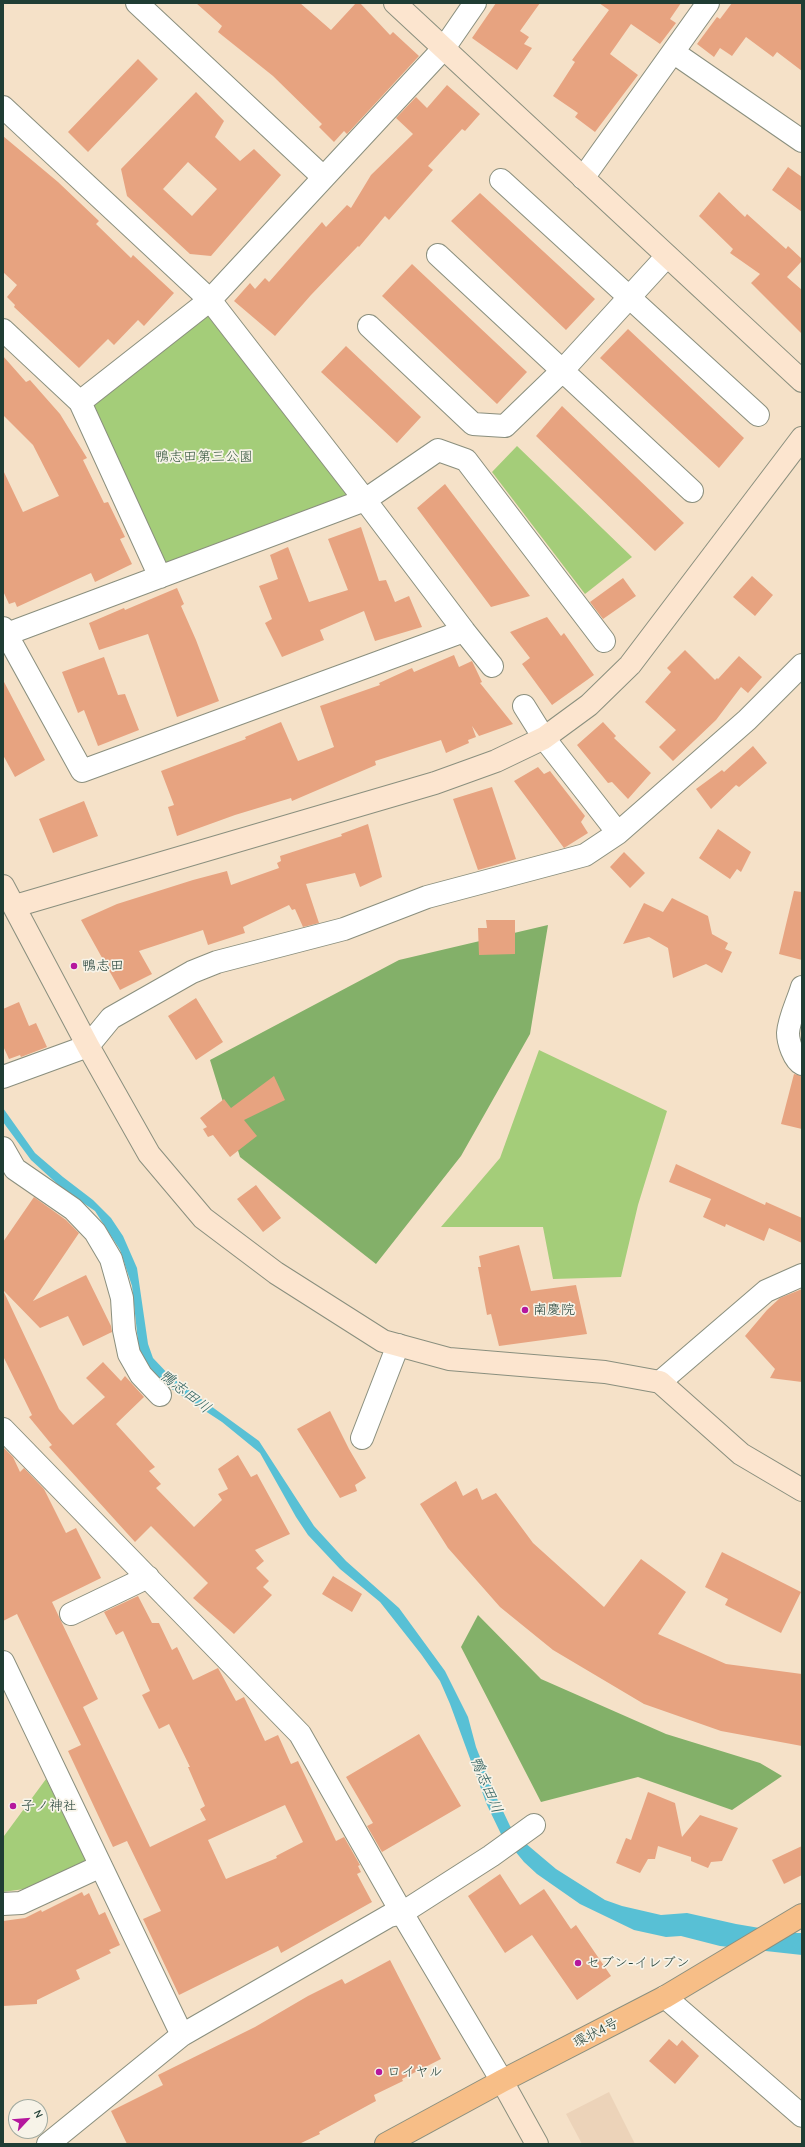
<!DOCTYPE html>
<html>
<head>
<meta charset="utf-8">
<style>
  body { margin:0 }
  #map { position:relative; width:805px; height:2147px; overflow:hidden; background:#f5e1c8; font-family:"Comic Neue",sans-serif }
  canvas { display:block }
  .frame { position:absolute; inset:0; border:4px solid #1f3d34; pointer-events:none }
  .north { position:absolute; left:8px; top:2099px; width:40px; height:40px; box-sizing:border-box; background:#f7f3e8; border:1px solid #a1aaa0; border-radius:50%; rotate:64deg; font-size:11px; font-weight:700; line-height:16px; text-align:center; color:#1f3d34 }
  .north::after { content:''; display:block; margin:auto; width:14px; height:18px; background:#b5179e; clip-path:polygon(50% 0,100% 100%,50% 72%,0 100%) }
</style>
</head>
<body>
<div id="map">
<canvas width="805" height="2147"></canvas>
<div class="frame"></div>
<div class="north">N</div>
</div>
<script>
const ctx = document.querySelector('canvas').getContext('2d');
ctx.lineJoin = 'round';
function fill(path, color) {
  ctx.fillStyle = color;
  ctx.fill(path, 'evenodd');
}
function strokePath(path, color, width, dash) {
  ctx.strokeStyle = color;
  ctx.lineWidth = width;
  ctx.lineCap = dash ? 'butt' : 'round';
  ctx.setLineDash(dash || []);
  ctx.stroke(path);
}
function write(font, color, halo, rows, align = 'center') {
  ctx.font = font + ' "Comic Neue","Klee One",sans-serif';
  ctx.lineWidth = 3.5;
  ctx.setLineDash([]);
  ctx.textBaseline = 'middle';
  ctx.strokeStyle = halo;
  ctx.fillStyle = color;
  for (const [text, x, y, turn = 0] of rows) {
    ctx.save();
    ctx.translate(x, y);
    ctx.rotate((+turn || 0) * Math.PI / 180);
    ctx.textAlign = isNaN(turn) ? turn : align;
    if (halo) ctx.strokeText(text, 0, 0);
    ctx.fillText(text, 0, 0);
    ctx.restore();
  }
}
const built = new Path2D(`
  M609 2092 635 2144H582L566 2114Z`);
const green = new Path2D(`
  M201 307 348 495 160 577 80 402Z
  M517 446 632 557 585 594 492 472Z
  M539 1050 667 1111 638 1205 621 1277 553 1279 543 1227H441L500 1158Z
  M46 1779 88 1861 24 1889 3 1892 4 1836Z`);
const forest = new Path2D(`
  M548 925 530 1034 461 1156 376 1264 240 1157 210 1060 399 960Z
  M478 1615 541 1679 666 1734 760 1763 782 1776 732 1810 638 1777 541 1802 461 1647Z`);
const water = new Path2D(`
  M3 1108 35 1153 63 1177 93 1200 111 1218 123 1236 137 1268 148 1344 153 1358 171 1377 259 1441 314 1526 346 1561 399 1608 445 1671 468 1717 476 1747 493 1790 510 1826 524 1842 556 1869 605 1900 622 1906 661 1915 687 1913 736 1924 789 1933H802V1955L720 1946 681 1936 666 1937 634 1930 580 1904 537 1874 524 1862 501 1834 487 1805 450 1704 440 1681 421 1654 380 1602 340 1569 308 1535 296 1517 260 1453 222 1422 164 1384 151 1370 139 1351 132 1286 120 1250 95 1211 64 1190 31 1160 3 1122Z`);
const building = new Path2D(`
  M196 3H300L331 30 356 3H360L390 35 393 32 419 56 347 134 344 131 334 142 319 127 322 124 273 76 218 32 222 26Z
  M496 3H540L520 31 529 37 524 44 532 48 517 70 472 38Z
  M599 3H681L670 19 676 23 660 44 631 24 610 54 638 75 595 132 575 117 578 113 553 96 575 62 572 60 609 10Z
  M732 3H802V71L777 52 773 57 746 37 732 56 720 48 714 57 697 44 717 17 720 19Z
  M138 59 158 79 88 152 68 132Z
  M447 85 480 114 465 131 462 129 428 166 433 170 389 220 385 216 359 247 358 246 311 295 275 336 234 301 250 283 255 289 265 278 269 282 322 222 326 227 347 205 351 208 371 175 413 134 396 118 416 97 427 108Z
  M196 92 224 121 215 137 240 161 254 149 281 175 211 256 190 254 127 196 121 169ZM188 162 217 189 192 216 163 189Z
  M3 136 58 182 99 221 96 224 131 258 133 255 174 293 144 326 138 320 114 345 108 339 79 368 14 307 15 305 7 297 17 285 3 272Z
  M788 167 802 177V212L772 190Z
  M719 192 745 217 747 214 786 249 788 246 802 259V261L787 277 802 290V334L751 283 760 274 730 253 733 249 699 216Z
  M480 193 595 299 566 330 451 221Z
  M412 264 527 372 497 404 382 296Z
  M628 329 744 438 719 468 600 358Z
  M346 346 421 417 397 443 321 372Z
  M3 356 26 382 30 380 60 414 87 458 83 460 104 503 108 502 125 537 120 539 132 564 95 582 91 573 17 607 15 602 9 604 3 591V470L23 512 59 496 33 445 3 415Z
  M562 406 684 523 655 551 536 436Z
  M445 484 530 596 491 607 417 508Z
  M361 527 379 581 386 580 395 602 409 596 422 627 375 641 364 611 320 630 324 640 282 657 265 623 272 619 259 586 278 579 270 555 288 547 309 602 348 590 328 539Z
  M752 576 773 595 755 616 733 597Z
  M623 578 636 596 603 619 590 602Z
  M177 588 184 604 181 606 196 640 219 701 177 717 148 634 99 650 89 623 124 608 125 610Z
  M547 617 561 636 564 633 594 675 552 705 522 664 530 658 510 632Z
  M685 650 715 680 717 678 718 679 739 656 762 677 748 693 741 687 716 720 673 761 659 747 676 730 645 702 671 672 667 668Z
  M454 655 459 667 472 661 482 682 480 683 513 724 479 736 472 726 476 737 468 740 469 743 446 753 441 740 375 761 376 765 292 801 291 798 235 815 177 836 168 807 174 805 161 771 246 739 245 737 281 722 298 761 334 747 320 706 380 685 379 683 412 668 414 672Z
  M104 657 118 695 125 694 139 730 98 746 84 710 78 713 62 672Z
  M3 680 45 760 15 777 3 755Z
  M603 722 616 736 614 738 651 773 628 799 612 782 608 783 577 745Z
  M753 746 767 763 739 787 736 785 711 809 696 789 722 770 724 772Z
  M538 767 544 774 550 771 585 816 581 822 588 833 564 848 514 781Z
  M492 787 516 859 478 870 453 799Z
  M84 801 98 836 53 853 39 819Z
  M368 824 382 877 360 887 355 873 306 884 319 923 303 927 295 909 292 910 289 905 243 927 245 933 208 945 203 930 139 951 152 974 120 990 81 920 117 904 193 880 227 871 231 885 279 868 277 863 281 861 280 856 342 836 341 834Z
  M718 829 751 852 741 872 737 869 730 879 699 858Z
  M624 852 645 873 630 888 610 867Z
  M794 891 802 892V960L779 954Z
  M672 898 708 916 712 934 728 943 725 949 732 952 722 973 706 964 673 978 668 948 649 937 623 944 644 903 663 912Z
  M486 920H515V954L479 955 478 928H487Z
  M196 998 223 1042 196 1060 168 1016Z
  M19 1002 29 1026 36 1023 47 1047 21 1057 20 1055 9 1059 3 1046V1009Z
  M794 1074 802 1076V1129L781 1124Z
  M274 1076 285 1100 244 1120 257 1136 230 1157 213 1135 208 1137 203 1129 207 1127 200 1118 224 1099 231 1108Z
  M676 1164 765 1205 766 1202 802 1218V1243L769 1228 764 1241 726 1224 725 1227 703 1217 711 1199 669 1182Z
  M256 1185 281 1218 263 1232 237 1199Z
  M34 1197 66 1220 79 1233 33 1301 86 1275 111 1326 112 1332 83 1346 68 1316 40 1328 3 1290V1242Z
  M519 1245 531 1291 576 1285 587 1334 499 1346 491 1314 487 1315 478 1267H481L479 1256Z
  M802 1289V1382L770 1378 775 1369 745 1336 767 1310 780 1298Z
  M3 1290 59 1409 73 1425 105 1397 86 1378 103 1362 121 1381 125 1376 144 1397 116 1424 155 1467 149 1471 161 1484 156 1488 194 1527 222 1500 218 1494 228 1489 218 1469 238 1455 251 1477 257 1474 290 1534 255 1550 264 1561 256 1568 269 1581 263 1587 272 1595 234 1634 193 1598 208 1583 151 1526 135 1542 49 1447 52 1445 29 1417 32 1415 3 1356Z
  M330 1411 349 1449 366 1478 355 1485 357 1491 340 1498 297 1429Z
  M3 1447 13 1457 20 1472 24 1468 44 1489 66 1533 76 1528 101 1578 52 1602 98 1699 83 1707 150 1847 206 1820 200 1809 205 1806 188 1767H190L169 1724 159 1729 142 1695 150 1691 123 1631 116 1635 104 1612 138 1596 152 1623H159L172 1650 177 1647 193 1680 218 1668 236 1701 244 1697 265 1741 278 1735 291 1764 298 1761 336 1841 344 1837 360 1865 358 1866 361 1872 357 1874 372 1902 281 1953 278 1946 179 1995 143 1919 161 1911 127 1841 113 1847 68 1751 81 1745 17 1614 3 1621ZM285 1805 303 1842 276 1856 277 1858 226 1879 208 1840Z
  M456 1481 463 1496 477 1488 482 1500 496 1493 533 1543 604 1607 641 1559 686 1592 658 1634 726 1664 802 1674V1746L721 1731 644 1704 553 1650 500 1607 448 1548 420 1504Z
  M722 1552 801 1592 781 1633 725 1605 728 1599 705 1587Z
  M333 1576 362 1594 352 1612 322 1594Z
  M419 1734 461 1806 382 1852 367 1826 373 1823 346 1777Z
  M648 1792 675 1803 682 1837 700 1815 738 1828 722 1861 711 1862 708 1868 691 1861V1857L658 1846 655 1859H648L640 1873 616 1863 626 1838 631 1840Z
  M802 1846V1875L784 1884 772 1860Z
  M500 1874 520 1905 544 1889 571 1929 576 1925 611 1976 577 2000 532 1935 505 1953 468 1896Z
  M82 1892 84 1896 89 1893 99 1915 105 1912 120 1945 109 1950 111 1953 76 1970 80 1979 37 2000V2004L3 2006V1921L25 1918 41 1910 42 1912Z
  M390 1960 441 2059 402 2079 403 2081 374 2095 376 2101 319 2132 320 2134 299 2144H127L111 2111 163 2085 158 2075 255 2027 308 1996 342 1979 345 1984Z
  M669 2039 677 2046 682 2040 699 2056 675 2084 649 2061Z`);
const street = new Path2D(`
  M137 3 323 177
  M673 52 802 141
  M3 107 210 300 365 500 464 631 492 666
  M583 178 708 3
  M501 180 758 415
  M438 255 692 491
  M369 326 473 424 505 426 562 371 667 256
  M3 330 80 402 160 577
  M80 402 210 300 444 48 475 3
  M3 628 82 771 464 631
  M7 634 365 500 438 450 466 460 604 641
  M524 706 544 738 618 833
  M802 987C798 1001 789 1018 788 1033 788 1042 794 1060 802 1064
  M3 1077 88 1046 111 1018 192 972 217 962 344 929 427 897 585 855 618 833 747 720 802 665
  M3 1148 15 1169 73 1209 95 1232 111 1259 122 1298 124 1330 129 1354 141 1375 160 1395
  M660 1382 766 1291 802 1275
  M3 1429 300 1734 402 1913 502 2081
  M362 1438 398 1345
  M71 1614 148 1577
  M3 1662 182 2035
  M3 1904 21 1903 101 1866
  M665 1997 802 2116
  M48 2144 182 2035 389 1916 402 1913 491 1856 534 1825`);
const secondary = new Path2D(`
  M395 3 802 381
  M3 886 88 1046 149 1154 203 1218 276 1273 383 1341 449 1359 605 1372 660 1382 741 1454 802 1490
  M15 906 435 783 496 761 544 738 589 705 630 665 802 438
  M502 2081 537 2144`);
const primary = new Path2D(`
  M386 2144 502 2081 665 1997 802 1915`);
const markers = [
  [74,966,4,"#b5179e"],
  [525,1310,4,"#b5179e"],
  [13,1806,4,"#b5179e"],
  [578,1963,4,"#b5179e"],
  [379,2072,4,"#b5179e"]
];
const parkNames = [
  ["鴨志田第三公園",204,457]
];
const poiNames = [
  ["鴨志田",82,966],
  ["南慶院",533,1310],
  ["子ノ神社",21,1806],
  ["セブン-イレブン",586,1963],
  ["ロイヤル",387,2072]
];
const streetNames = [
  ["環状4号",596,2033,-27]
];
const waterNames = [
  ["鴨志田川",185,1392,38],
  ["鴨志田川",486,1785,67]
];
fill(built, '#ecd3b9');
fill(green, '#a4cd79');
fill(forest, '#83b069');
fill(water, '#58c0d5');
fill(building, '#e7a380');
strokePath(street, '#8a8f7e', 24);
strokePath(secondary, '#8a8f7e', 24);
strokePath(primary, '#8a8f7e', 24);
strokePath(street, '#fff', 22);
strokePath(secondary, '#fce5cf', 22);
strokePath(primary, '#f7be87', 22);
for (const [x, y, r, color] of markers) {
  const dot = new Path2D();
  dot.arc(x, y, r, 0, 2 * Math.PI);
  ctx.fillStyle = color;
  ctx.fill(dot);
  strokePath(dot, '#f7f3e8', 1.5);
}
write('14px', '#3a5a42', '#f7f3e8', parkNames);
write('14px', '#1f3d34', '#f7f3e8', poiNames, 'left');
write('14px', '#1f3d34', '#f7f3e8', streetNames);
write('italic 15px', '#2d5e5c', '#f7f3e8', waterNames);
</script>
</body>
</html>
